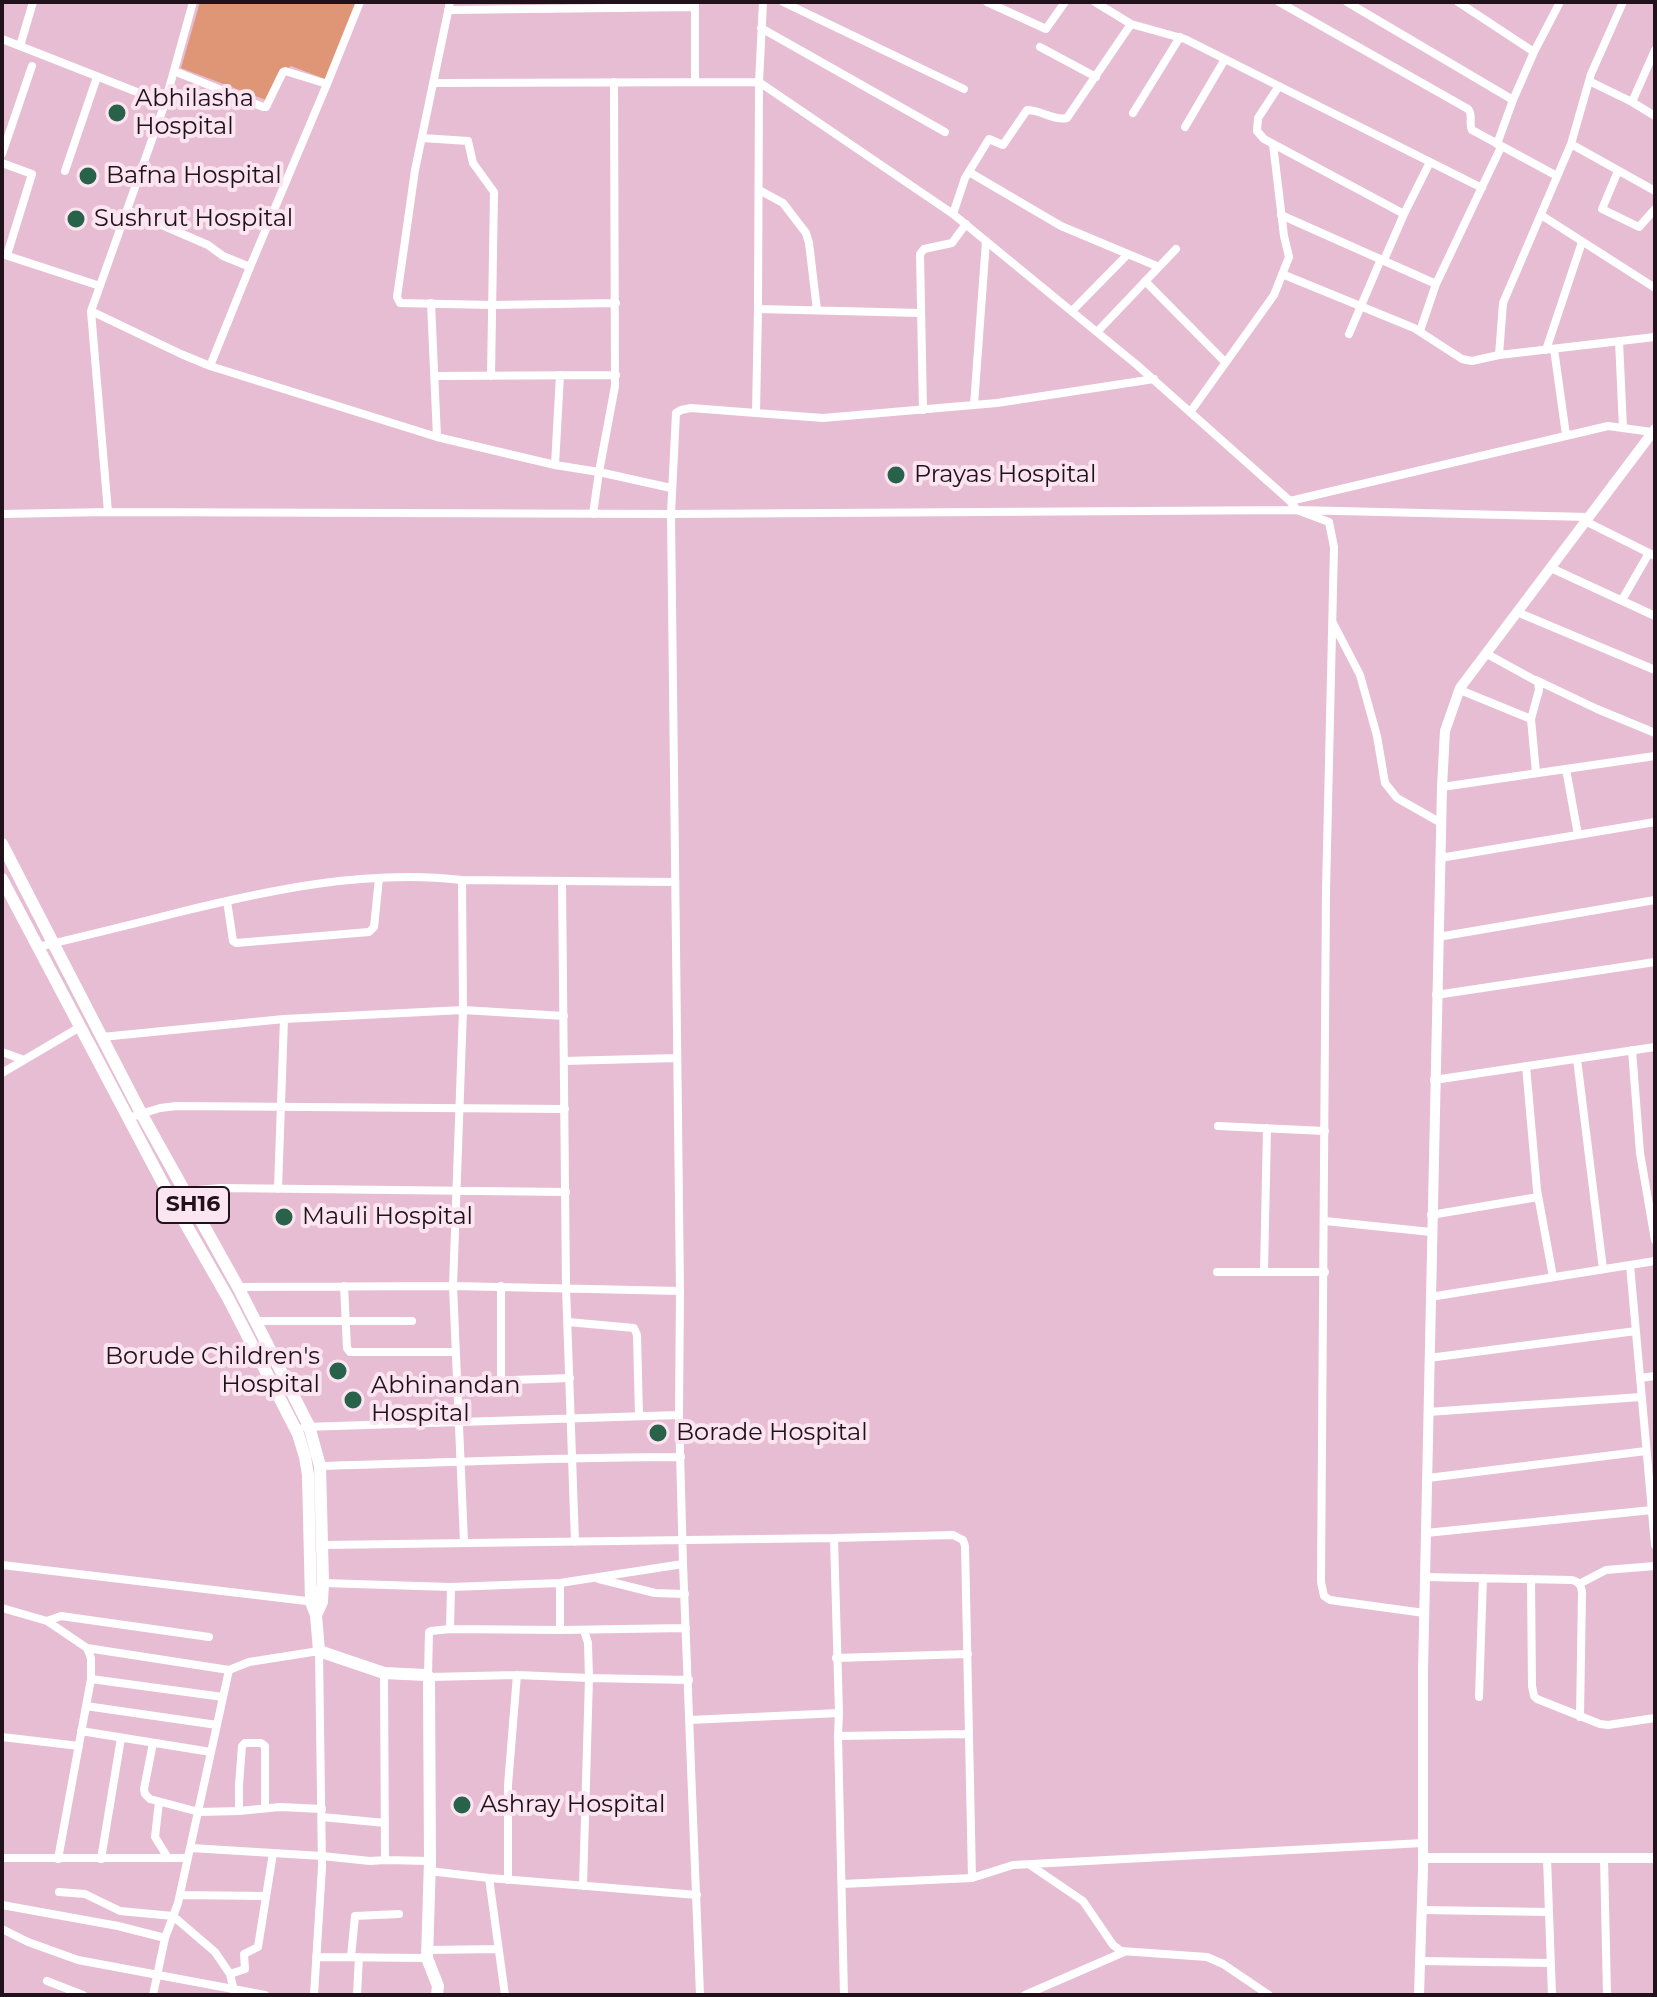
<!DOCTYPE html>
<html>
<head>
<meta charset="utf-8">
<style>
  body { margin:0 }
  #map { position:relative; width:1657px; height:1997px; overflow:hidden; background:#e7bdd4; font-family:Montserrat,sans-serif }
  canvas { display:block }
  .frame { position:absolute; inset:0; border:4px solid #20111a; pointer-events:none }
</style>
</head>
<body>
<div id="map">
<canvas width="1657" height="1997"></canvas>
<div class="frame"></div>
</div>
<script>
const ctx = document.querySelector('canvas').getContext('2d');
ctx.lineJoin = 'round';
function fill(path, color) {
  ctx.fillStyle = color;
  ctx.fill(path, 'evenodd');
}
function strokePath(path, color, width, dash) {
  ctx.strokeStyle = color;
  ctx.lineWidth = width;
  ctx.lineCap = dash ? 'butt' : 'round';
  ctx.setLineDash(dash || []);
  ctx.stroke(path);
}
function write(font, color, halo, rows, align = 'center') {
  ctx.font = font + ' Montserrat,sans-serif';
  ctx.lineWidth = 8;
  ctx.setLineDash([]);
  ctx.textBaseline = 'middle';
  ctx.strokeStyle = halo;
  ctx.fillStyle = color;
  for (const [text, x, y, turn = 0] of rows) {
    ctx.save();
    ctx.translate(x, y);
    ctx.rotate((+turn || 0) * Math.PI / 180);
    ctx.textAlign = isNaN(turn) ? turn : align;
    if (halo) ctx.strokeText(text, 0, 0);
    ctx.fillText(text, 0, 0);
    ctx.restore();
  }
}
const green = new Path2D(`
  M200 2H354L356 3 328 80 291 66 279 75 266 100 181 68Z`);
const minor = new Path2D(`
  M450 2 415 170 397 297 400 303 492 305 616 303
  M763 2 759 82 953 214 1137 365 1290 501 1297 510 1329 522 1334 547 1326 890 1321 1582 1324 1596 1330 1600 1424 1613
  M783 2 964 89
  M987 2 1046 29 1065 2
  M1095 2 1131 24
  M1279 2 1468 109C1474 115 1468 123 1472 130L1557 176
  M1347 2 1513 100 1497 144
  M1458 2 1534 52 1560 2
  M695 3V82
  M448 10 695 7
  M761 28 945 132
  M2 39 165 103 193 2
  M20 46 33 2
  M1040 47 1096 77
  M174 71 263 107H266L283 72 285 71 327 84 360 2
  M1589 81 1632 102 1655 116
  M433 83 759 82 758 309 756 413 691 408 681 410 676 413 671 514 1297 510 1588 517
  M1279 86 1258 118 1257 131 1264 139 1404 214 1384 260
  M1513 100 1534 52
  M1632 102 1655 50
  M1133 113 1180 37
  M1185 127 1225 59
  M422 138 468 141 473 163 494 192 491 376
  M1571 144 1591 74 1623 2
  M2 154 32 66
  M2 163 32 174 7 255
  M65 171 97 77
  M1618 171 1602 209 1639 227 1655 209
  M969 172 1061 226 1159 267
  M759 190 783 203 806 233 809 243 817 310
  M1655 191 1571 144 1503 303 1499 355 1655 337
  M127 210 208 245 223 256 250 267
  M953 214 965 178 989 139 1003 145 1027 110C1042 110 1053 121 1067 118L1131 24 1185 39 1482 188
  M1404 214 1430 162
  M1281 215 1436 284 1501 147
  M1541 215 1655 288
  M5 255 100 286
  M1282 274 1414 328 1462 359 1472 361 1499 355
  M1145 281 1225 362
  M431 303 437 437
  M758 309 921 313
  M91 311 181 354 210 366 437 437 555 465 599 472 671 488
  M1072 311 1128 254
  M1420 331 1436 284
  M1097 332 1176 249
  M1349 334 1381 259
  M1619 341 1623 428
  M1554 349 1566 435
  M1546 350 1582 242
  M210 366 250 267 327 84
  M435 376 616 375
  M974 405 986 241
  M923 410 920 254 924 249 952 243 966 224
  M1191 411 1274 295 1289 257 1284 236 1273 144
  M756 413 823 418 997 403 1154 379
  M555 465 560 375
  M1290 501 1608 426 1652 432
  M108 512 91 311 165 103
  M2 514 108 512 671 514 680 1291 679 1415 683 1564 700 1995
  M593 514 599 472 615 386 614 82
  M1585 521 1655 556
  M1551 568 1655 616
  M1622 600 1649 553
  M1517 612 1655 670
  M1333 623 1360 675 1377 736 1385 783 1397 798 1441 823
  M1487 654 1538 682 1539 690 1531 719 1536 773
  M1536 680 1597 709 1655 733
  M1460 690 1531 719
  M1566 769 1578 835
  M1442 787 1655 756
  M1440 858 1655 822
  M562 881 566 1287 575 1542
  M227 901 233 941 236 943 369 932 374 927 379 878
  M1438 937 1655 900
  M38 947C84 936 130 925 176 913 269 890 366 869 462 880
  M1436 995 1655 962
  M102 1037 284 1019 463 1010 564 1016
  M1632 1050 1640 1153 1655 1240
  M2 1052 24 1060
  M1577 1059 1603 1269
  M564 1061 677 1058
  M1526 1066 1537 1190 1553 1277
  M2 1073 80 1027
  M1434 1080 1655 1047
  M128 1118 160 1108 177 1106 565 1109
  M1218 1126 1325 1131
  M278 1189 284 1019
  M169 1195 185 1191 221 1188 566 1192
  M1431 1215 1538 1197
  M1325 1221 1431 1232
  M1630 1265 1655 1545
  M1217 1272H1325
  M1264 1272 1267 1128
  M344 1286 347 1348 350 1352H455
  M237 1287 453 1286 680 1291
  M1430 1297 1655 1261
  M256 1321H412
  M568 1322 634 1328 637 1335 639 1416
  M1429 1358 1636 1331
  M1640 1378 1655 1376
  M501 1381V1286
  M456 1382 570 1378
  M1428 1412 1641 1397
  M304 1427 679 1415
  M320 1466C441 1463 560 1457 681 1457
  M1428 1478 1646 1451
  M1426 1533 1652 1510
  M834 1538 953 1535 963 1540 965 1546 972 1878
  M464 1542 453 1286 463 1010 462 880 675 882
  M323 1545 834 1538 839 1713 838 1736 844 1995
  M2 1565 315 1602
  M1425 1577 1572 1580C1579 1582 1581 1585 1582 1592L1580 1717
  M599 1579 655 1593 685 1594
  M1531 1579 1532 1686 1534 1696 1537 1699 1600 1724 1608 1725 1655 1718
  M323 1583 451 1587 560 1583 683 1564
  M1579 1584 1606 1570 1655 1566
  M2 1608 47 1621 87 1648 91 1658V1679L58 1859
  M47 1621 61 1616 68 1617 209 1637
  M450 1629 560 1630V1583
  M560 1630 686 1628
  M584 1630 588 1643 589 1678 689 1680
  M87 1648 229 1670 249 1662 319 1651 322 1867 314 1995
  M836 1658 968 1654
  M384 1673 385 1860 430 1861
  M428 1676 429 1632 431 1631 450 1629 451 1587
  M429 1677 517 1675 589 1678 583 1886
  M91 1679 223 1697
  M1479 1697 1483 1578
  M86 1706 217 1725
  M690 1720 839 1713
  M81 1731 211 1752
  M838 1736 969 1734
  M2 1737 79 1746
  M153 1743 144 1789 145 1794 150 1799 199 1812 239 1811 280 1807 322 1809
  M159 1802 155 1837 168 1858
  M239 1811V1785L242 1746 245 1743H261L265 1746V1808
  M322 1817 385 1823
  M191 1848 322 1856 370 1861 385 1860
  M2 1858H188
  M1547 1858 1552 1995
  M1604 1858 1607 1995
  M101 1859 121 1738
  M1030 1865 1083 1901 1113 1945 1121 1951 1207 1957 1223 1964 1269 1995
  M429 1871 489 1878 697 1895
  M489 1878 505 1995
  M508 1880V1785L517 1675
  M842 1884 972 1878 1013 1865 1423 1843
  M59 1892 85 1894 120 1911 173 1916 215 1952 230 1974 235 1995
  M180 1895 265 1896
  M2 1905 118 1926 165 1938
  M1422 1910 1549 1912
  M2 1929 28 1942 78 1960 265 1995
  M427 1950 498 1949
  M316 1957 427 1958
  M351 1957 355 1916 399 1914
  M1420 1961 1551 1963
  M230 1974 245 1969 244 1954 258 1947 273 1853
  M47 1981 83 1995
  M153 1995 165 1938 178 1903 229 1670
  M357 1995 359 1957
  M1025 1995 1124 1952`);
const tertiary = new Path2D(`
  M1423 1858H1655
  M1419 1995 1423 1869V1671L1442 787 1445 731 1460 688 1655 429`);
const primary = new Path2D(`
  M2 844 141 1113 238 1287 309 1426 320 1466 323 1583 322 1602 316 1615
  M2 879 169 1195 228 1298 298 1434 305 1457 308 1475 311 1602 316 1615 319 1651 384 1673 426 1675 429 1677 430 1861 427 1958 438 1986 437 1995`);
const markers = [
  [117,113,10,"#29624b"],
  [88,176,10,"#29624b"],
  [76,219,10,"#29624b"],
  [896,475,10,"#29624b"],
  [284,1217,10,"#29624b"],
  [338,1371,10,"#29624b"],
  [353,1400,10,"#29624b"],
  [658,1433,10,"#29624b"],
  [462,1805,10,"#29624b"]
];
const shields = [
  [193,1205,72]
];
const shieldNames = [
  ["SH16",193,1205]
];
const poiNames = [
  ["Abhilasha",135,99],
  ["Hospital",135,127],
  ["Bafna Hospital",106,176],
  ["Sushrut Hospital",94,219],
  ["Prayas Hospital",914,475],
  ["Mauli Hospital",302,1217],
  ["Borude Children's",320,1357,"right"],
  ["Hospital",320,1385,"right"],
  ["Abhinandan",371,1386],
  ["Hospital",371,1414],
  ["Borade Hospital",676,1433],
  ["Ashray Hospital",480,1805]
];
fill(green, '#de9677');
strokePath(minor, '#fff', 8);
strokePath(tertiary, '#fff', 10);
strokePath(primary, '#fff', 12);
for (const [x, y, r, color] of markers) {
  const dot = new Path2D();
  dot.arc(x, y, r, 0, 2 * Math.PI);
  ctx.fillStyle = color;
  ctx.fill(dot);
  strokePath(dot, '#fbe5f0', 3);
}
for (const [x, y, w] of shields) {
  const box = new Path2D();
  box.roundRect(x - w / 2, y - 18, w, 36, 6);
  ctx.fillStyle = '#fbe5f0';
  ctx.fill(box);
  strokePath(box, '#20111a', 2);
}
write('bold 22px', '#20111a', null, shieldNames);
write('24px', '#20111a', '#fbe5f0', poiNames, 'left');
</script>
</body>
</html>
